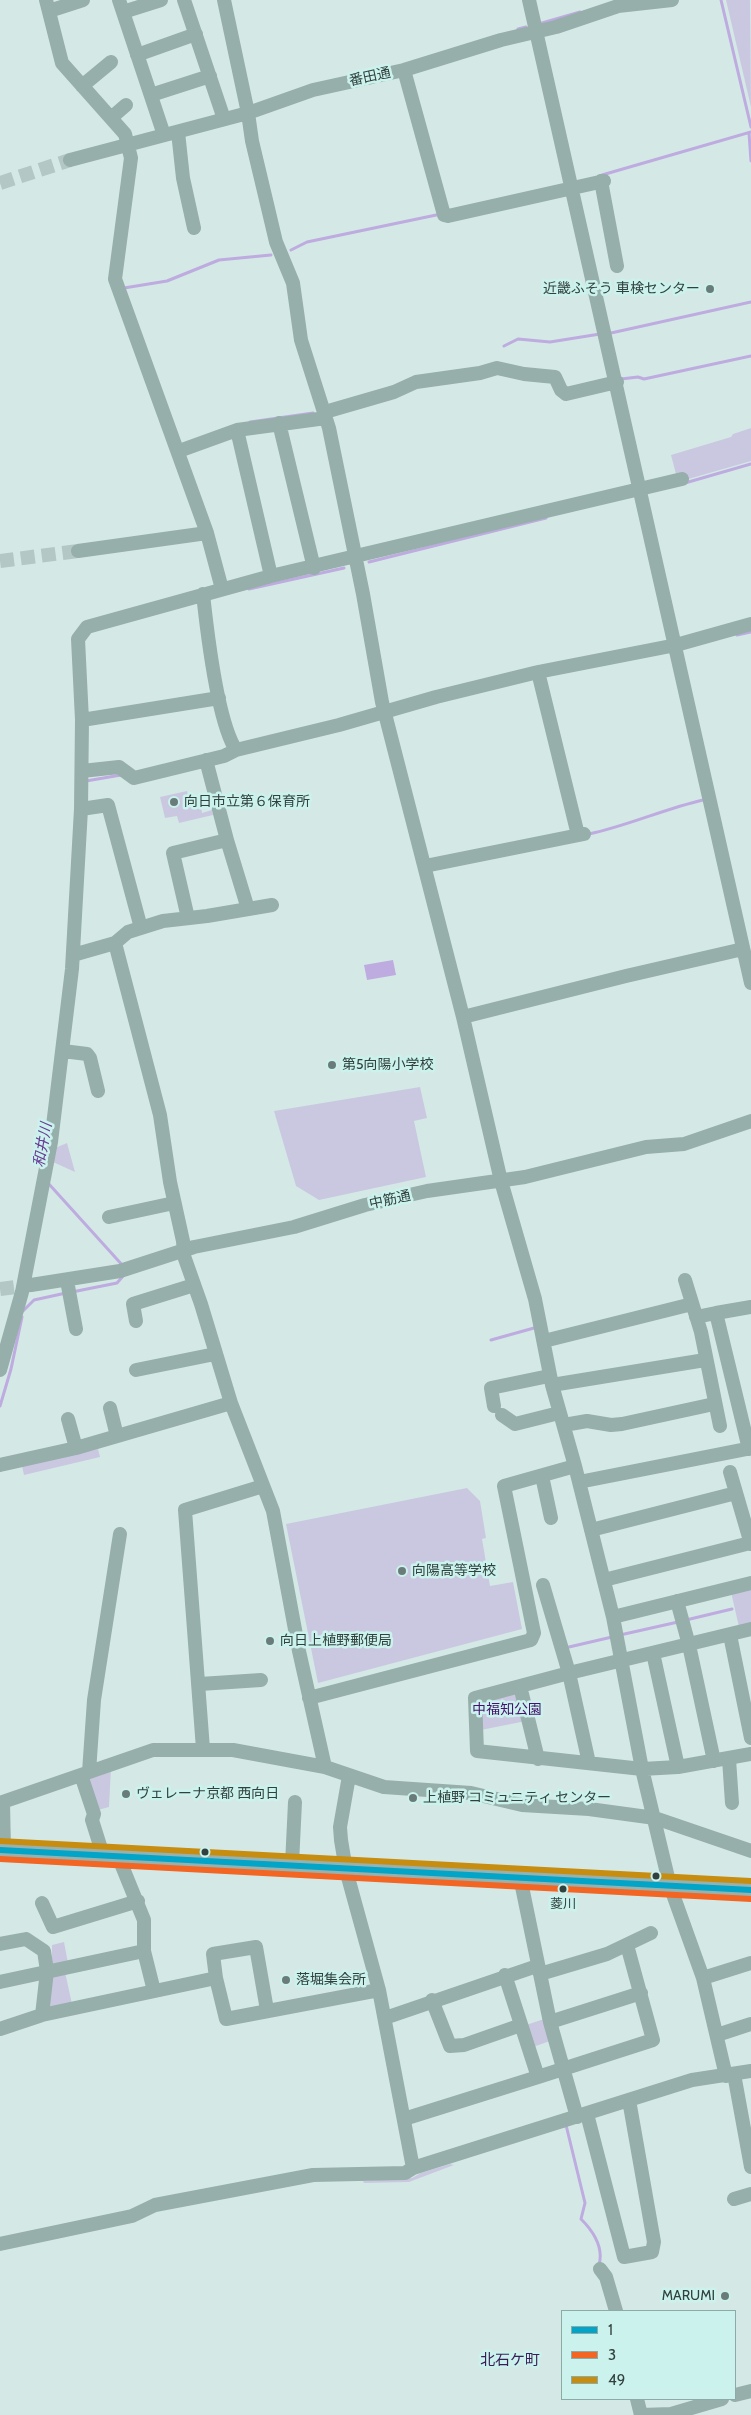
<!DOCTYPE html>
<html>
<head>
<meta charset="utf-8">
<style>
  body { margin:0 }
  #map { position:relative; width:751px; height:2415px; overflow:hidden; background:#d4e9e6; font-family:Cabin,sans-serif }
  canvas { display:block }
  .legend { position:absolute; left:561px; top:2310px; width:175px; height:90px; box-sizing:border-box; background:#cbf2ec; border:1px solid #8daba6; margin:0; padding:6px 9px; list-style:none; font-size:15px; color:#31413e }
  .legend li { display:flex; align-items:center; gap:10px; height:25px }
  .legend b { width:25px; border:1px solid #8daba6 }
</style>
</head>
<body>
<div id="map">
<canvas width="751" height="2415"></canvas>
<ul class="legend">
<li><b style="height:6px;background:#02a4c7"></b>1</li>
<li><b style="height:6px;background:#f26522"></b>3</li>
<li><b style="height:6px;background:#c68d10"></b>49</li>
</ul>
</div>
<script>
const ctx = document.querySelector('canvas').getContext('2d');
ctx.lineJoin = 'round';
function fill(path, color) {
  ctx.fillStyle = color;
  ctx.fill(path, 'evenodd');
}
function strokePath(path, color, width, dash) {
  ctx.strokeStyle = color;
  ctx.lineWidth = width;
  ctx.lineCap = dash ? 'butt' : 'round';
  ctx.setLineDash(dash || []);
  ctx.stroke(path);
}
function write(font, color, halo, rows, align = 'center') {
  ctx.font = font + ' Cabin,"Noto Sans JP",sans-serif';
  ctx.lineWidth = 5;
  ctx.setLineDash([]);
  ctx.textBaseline = 'middle';
  ctx.strokeStyle = halo;
  ctx.fillStyle = color;
  for (const [text, x, y, turn = 0] of rows) {
    ctx.save();
    ctx.translate(x, y);
    ctx.rotate((+turn || 0) * Math.PI / 180);
    ctx.textAlign = isNaN(turn) ? turn : align;
    if (halo) ctx.strokeText(text, 0, 0);
    ctx.fillText(text, 0, 0);
    ctx.restore();
  }
}
const green = new Path2D(`
  M726 0H750L751 107Z
  M751 428V461L678 482 671 455 731 437 733 434Z
  M187 791 190 803H193L194 807 201 806 202 813 212 810 213 815 179 823 177 816 165 818 160 797Z
  M420 1087 427 1118 414 1121 426 1177 319 1200 296 1186 274 1111Z
  M67 1143 75 1172 53 1162 55 1148Z
  M98 1449 100 1457 24 1475 22 1466Z
  M467 1488 480 1501 486 1538 482 1539 490 1586 513 1582 522 1629 318 1683 286 1524Z
  M751 1587V1625L739 1627 731 1592Z
  M513 1693 519 1696 526 1721 481 1730 480 1707 486 1700Z
  M111 1768 109 1807 98 1810 86 1778Z
  M64 1942 68 1963 52 1966V1945Z
  M65 1972 72 2004 46 2010 51 1980 54 1974Z
  M544 2019 550 2041 533 2047 526 2025Z
  M450 2164 454 2165 409 2182 364 2183 363 2181 412 2178 421 2173Z`);
const water = new Path2D(`
  M393 960 396 975 367 980 364 965Z`);
const stream = new Path2D(`
  M721 0 751 127
  M542 23 580 12
  M518 29 526 27
  M749 133 751 161
  M602 175 751 132
  M291 250 307 242 441 214
  M124 288 167 281 219 260 271 255
  M611 333 751 302
  M504 346 518 339 550 342 600 334
  M621 379 638 377 644 379 751 356
  M250 422 313 413
  M685 483 751 464
  M369 562 546 518
  M249 589 344 568
  M737 635 751 632
  M86 781 121 775
  M589 834C627 826 664 809 703 800
  M48 1183 124 1267
  M72 1292 117 1283 124 1275
  M23 1311 34 1300 66 1293
  M491 1340 534 1328
  M0 1406 11 1369 22 1317
  M686 1620 732 1609
  M620 1635 678 1622
  M569 1647 612 1637
  M564 2126 566 2125 585 2203 581 2219C593 2231 604 2247 599 2265`);
const minorTunnel = new Path2D(`
  M0 183 70 160
  M0 561 78 551
  M0 1289 31 1285`);
const minor = new Path2D(`
  M46 0 62 63 125 134 131 158 115 279 207 533 222 589
  M119 0 164 135
  M184 0 224 119
  M224 0 248 113 252 141 267 204 276 242 293 283 301 340 329 428 363 594 382 702 463 1017 501 1181 535 1299 552 1385 575 1466 613 1617 642 1769 670 1886 703 1978 726 2076
  M529 0 751 983
  M49 11 83 0
  M123 12 161 0
  M137 55 196 34
  M404 70 444 215 448 216 604 181
  M82 86 111 62
  M151 95 210 76
  M111 118 126 105
  M178 132 183 178 194 228
  M70 160 248 113 313 90 404 70 501 40 556 27 618 6 672 0
  M601 181 617 266
  M325 412 394 392 416 382 480 373 497 368 524 374 555 377 561 390 566 394 617 382
  M279 423 314 568
  M237 430 271 576
  M179 451 237 430 326 418
  M78 551 207 533
  M203 594C207 631 217 721 236 750L339 725 436 697 538 672 676 645 751 624
  M538 672 578 835
  M82 720 219 698
  M206 760 227 840 248 909
  M82 771 119 767 134 778 224 756 236 750
  M81 809 108 805 141 928
  M425 866 584 834
  M188 918 173 853 227 840
  M115 943 160 1115 170 1182 183 1241 184 1256 201 1304 231 1403 273 1511 299 1651 325 1767
  M73 955 115 943 128 932 163 921 207 916 272 905
  M463 1017 626 976 743 949
  M63 1051 87 1054 90 1058 98 1091
  M109 1217 174 1203
  M685 1280 701 1332 720 1426
  M31 1285 120 1271 194 1247 294 1227 365 1205 427 1191 525 1177 646 1147 684 1144 751 1121
  M68 1286 76 1329
  M716 1313 751 1307
  M696 1317 716 1313 749 1449
  M136 1321 133 1304 194 1285
  M544 1341 692 1304
  M0 1370 22 1292 51 1142 72 969 81 809 82 720 78 639 87 627 271 576 682 479
  M136 1370 215 1354
  M552 1385 705 1360
  M494 1406 491 1388 549 1376
  M110 1408 117 1436
  M502 1415 515 1424 559 1413
  M68 1419 76 1448
  M564 1425 587 1421 611 1425 622 1424 714 1404
  M0 1465 76 1448 231 1403
  M730 1472 751 1544
  M542 1476 551 1518
  M579 1482 751 1448
  M591 1530 736 1493
  M604 1580 750 1543
  M543 1585 569 1673 589 1763
  M677 1601 689 1645 714 1761
  M613 1617 751 1583
  M751 1629 569 1673 475 1698 477 1751 642 1769 678 1767 751 1754
  M730 1635 751 1738
  M653 1653 678 1767
  M200 1684 261 1680
  M520 1686 538 1759
  M309 1698 531 1640 534 1633 504 1486 575 1466
  M203 1749 185 1510 263 1486
  M729 1759 732 1803
  M89 1772 94 1700 120 1534
  M81 1775 94 1814 92 1820 103 1855
  M349 1776 340 1827 341 1840 346 1870 379 1990 413 2168
  M3 1802 4 1850
  M0 1803 153 1750H233L325 1767 384 1787 471 1793 522 1805 589 1809 655 1818 751 1851
  M118 1856 144 1920V1951L154 1991
  M292 1864 295 1802
  M520 1877 550 2022 577 2117
  M42 1903 53 1927 138 1901
  M0 1944 26 1939 44 1951 47 1971 42 2015
  M540 1974 607 1954 651 1933
  M216 1978 213 1954 256 1947 267 2010
  M703 1978 751 1963
  M0 1982 144 1951
  M432 2000 450 2046 464 2045 521 2025
  M385 2018 537 1966
  M550 2022 641 1993
  M0 2029 42 2015 216 1978 226 2019 379 1990
  M717 2035 751 2024
  M734 2074 751 2167
  M538 2077 653 2040 627 1945
  M587 2114 624 2257 652 2252 654 2242 629 2100
  M404 2119 538 2077 505 1975
  M734 2199 751 2194
  M0 2244 132 2216 155 2205 313 2175 405 2173 413 2168 692 2080 751 2071
  M600 2269 606 2277 616 2311
  M735 2395 751 2391
  M637 2399 641 2415
  M641 2415 671 2414 722 2399`);
const major = new Path2D(`
  M0 1850 751 1890`);
const bus1 = new Path2D(`
  M0 1850 751 1890`);
const bus2 = new Path2D(`
  M0 1859 751 1899`);
const bus3 = new Path2D(`
  M0 1841 751 1881`);
const markers = [
  [710,289,5,"#6a7c79"],
  [174,802,5,"#6a7c79"],
  [332,1065,5,"#6a7c79"],
  [402,1571,5,"#6a7c79"],
  [270,1641,5,"#6a7c79"],
  [126,1794,5,"#6a7c79"],
  [413,1798,5,"#6a7c79"],
  [205,1852,4.5,"#31413e"],
  [656,1876,4.5,"#31413e"],
  [563,1889,4.5,"#31413e"],
  [286,1980,5,"#6a7c79"],
  [725,2296,5,"#6a7c79"]
];
const busNames = [
  ["菱川",563,1904]
];
const streetNames = [
  ["番田通",370,77,-12],
  ["中筋通",390,1200,-12]
];
const poiNames = [
  ["近畿ふそう 車検センター",700,289,"right"],
  ["向日市立第６保育所",184,802],
  ["第5向陽小学校",342,1065],
  ["向陽高等学校",412,1571],
  ["向日上植野郵便局",280,1641],
  ["ヴェレーナ京都 西向日",136,1794],
  ["上植野 コミュニティ センター",423,1798],
  ["落堀集会所",296,1980],
  ["MARUMI",715,2296,"right"]
];
const parkNames = [
  ["中福知公園",507,1710]
];
const waterNames = [
  ["和井川",43,1145,-80]
];
const neighbourhoodNames = [
  ["北石ケ町",510,2361]
];
fill(green, '#cac8e1');
fill(water, '#beabe0');
strokePath(stream, '#beabe0', 3);
strokePath(minorTunnel, '#b3c7c4', 14, [14, 7]);
strokePath(minor, '#96afab', 14);
strokePath(major, '#97b2ae', 16);
strokePath(bus1, '#02a4c7', 6);
strokePath(bus2, '#f26522', 6);
strokePath(bus3, '#c68d10', 6);
for (const [x, y, r, color] of markers) {
  const dot = new Path2D();
  dot.arc(x, y, r, 0, 2 * Math.PI);
  ctx.fillStyle = color;
  ctx.fill(dot);
  strokePath(dot, '#cbf2ec', 2);
}
write('13px', '#31413e', '#cbf2ec', busNames);
write('14px', '#31413e', '#cbf2ec', streetNames);
write('14px', '#31413e', '#cbf2ec', poiNames, 'left');
write('14px', '#45116c', '#cbf2ec', parkNames);
write('italic 15px', '#6a3c96', '#cbf2ec', waterNames);
write('15px', '#3b1e56', '#cbf2ec', neighbourhoodNames);
</script>
</body>
</html>
